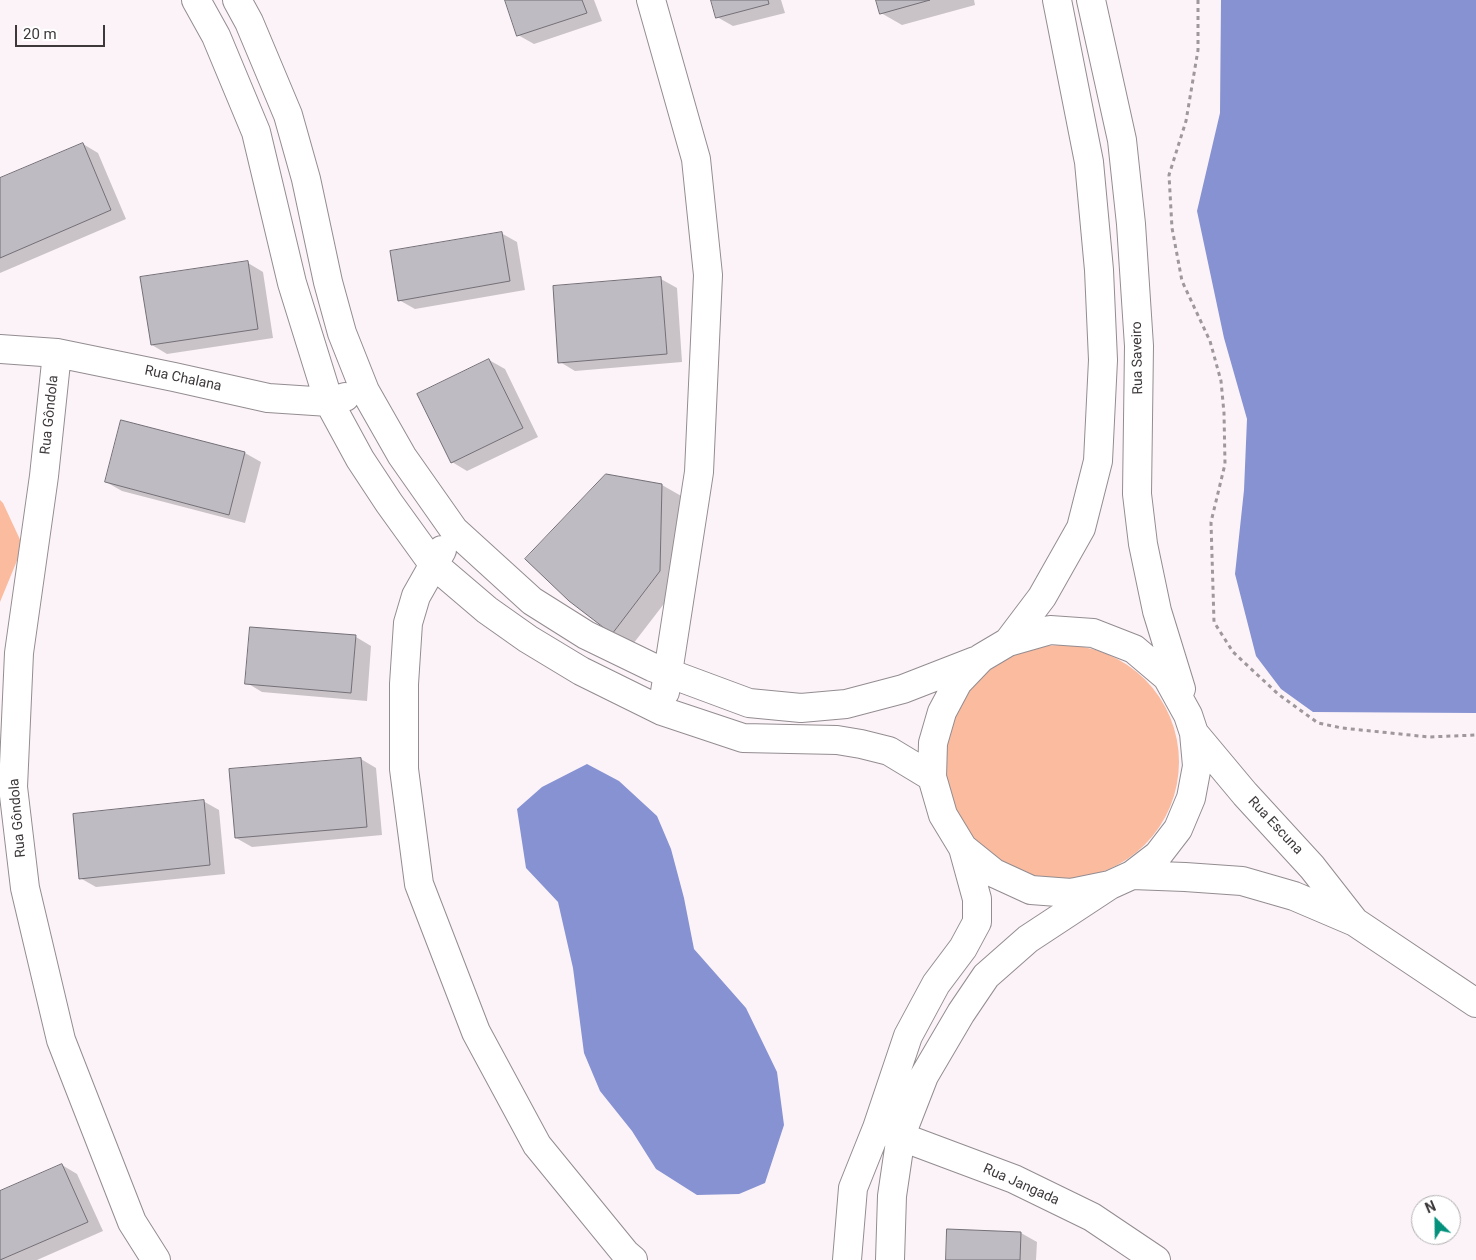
<!DOCTYPE html>
<html>
<head>
<meta charset="utf-8">
<style>
  body { margin:0 }
  #map { position:relative; width:1476px; height:1260px; overflow:hidden; background:#fcf3f8; font-family:Roboto,sans-serif }
  canvas { display:block }
  .north { position:absolute; left:1411px; top:1195px; width:50px; height:50px; box-sizing:border-box; background:#fff; border:1px solid #b1b0b1; border-radius:50%; rotate:337deg; font-size:14px; font-weight:700; line-height:20px; text-align:center; color:#3d393b }
  .north::after { content:''; display:block; margin:auto; width:18px; height:22px; background:#04917c; clip-path:polygon(50% 0,100% 100%,50% 72%,0 100%) }
  .scale { position:absolute; left:15px; top:25px; width:90px; height:22px; box-sizing:border-box; border:2px solid #3d393b; border-top:0; padding-left:6px; font-size:15px; line-height:18px; white-space:nowrap; color:#3d393b; -webkit-text-stroke:4px #fff; paint-order:stroke }
</style>
</head>
<body>
<div id="map">
<canvas width="1476" height="1260"></canvas>
<div class="north">N</div>
<div class="scale">20 m</div>
</div>
<script>
const ctx = document.querySelector('canvas').getContext('2d');
ctx.lineJoin = 'round';
function fill(path, color) {
  ctx.fillStyle = color;
  ctx.fill(path, 'evenodd');
}
function strokePath(path, color, width, dash) {
  ctx.strokeStyle = color;
  ctx.lineWidth = width;
  ctx.lineCap = dash ? 'butt' : 'round';
  ctx.setLineDash(dash || []);
  ctx.stroke(path);
}
function write(font, color, halo, rows, align = 'center') {
  ctx.font = font + ' Roboto,sans-serif';
  ctx.lineWidth = 5;
  ctx.setLineDash([]);
  ctx.textBaseline = 'middle';
  ctx.strokeStyle = halo;
  ctx.fillStyle = color;
  for (const [text, x, y, turn = 0] of rows) {
    ctx.save();
    ctx.translate(x, y);
    ctx.rotate((+turn || 0) * Math.PI / 180);
    ctx.textAlign = isNaN(turn) ? turn : align;
    if (halo) ctx.strokeText(text, 0, 0);
    ctx.fillText(text, 0, 0);
    ctx.restore();
  }
}
const green = new Path2D(`
  M0 500 3 503 23 546 0 602Z
  M945 762a117 117 0 1 1 234 0a117 117 0 1 1-234 0Z`);
const water = new Path2D(`
  M1221 0H1476V713L1313 712 1281 689 1256 656 1235 574 1244 490 1247 419 1224 338 1197 211 1220 113Z
  M587 764 619 781 657 816 671 849 684 898 694 949 746 1008 777 1072 784 1125 765 1183 739 1194 697 1195 656 1169 632 1131 600 1091 584 1053 573 968 558 902 526 868 517 809 542 787Z`);
const shadow = new Path2D(`
  M507 0H594L602 21 534 44 518 35Z
  M713 0H781L785 13 733 26 717 17Z
  M878 0H974L975 5 902 25 881 13Z
  M83 144 98 153 126 219 0 273V179Z
  M501 233 517 242 525 290 415 309 399 300Z
  M248 263 263 272 273 338 167 354 152 345Z
  M661 279 677 288 682 362 575 371 560 362Z
  M489 360 505 369 538 437 467 471 452 462Z
  M122 421 245 453 261 462 245 523 122 491 106 482Z
  M662 485 683 497 680 583 633 644 612 633Z
  M356 637 371 646 367 701 262 692 247 683Z
  M361 759 376 768 382 835 252 847 236 838Z
  M203 801 219 810 225 874 96 887 80 878Z
  M62 1165 77 1174 103 1231 37 1260H0V1193Z
  M1021 1233 1037 1242 1036 1260H947Z`);
const building = new Path2D(`
  M505 0H582L587 13 517 36Z
  M711 0H768L769 4 716 18Z
  M876 0H930L880 14Z
  M83 143 111 210 0 258V178Z
  M502 232 510 281 398 301 390 251Z
  M248 261 258 329 151 345 140 277Z
  M661 277 667 354 558 363 553 286Z
  M489 359 523 428 451 463 417 394Z
  M121 420 245 452 229 515 105 482Z
  M606 474 662 484 660 571 612 634 569 601 525 559Z
  M250 627 356 635 351 693 245 684Z
  M361 758 367 827 235 838 229 769Z
  M204 800 210 865 79 879 73 814Z
  M62 1164 88 1222 0 1260V1191Z
  M947 1229 1021 1232 1020 1260H946Z`);
const path = new Path2D(`
  M1198 0V50L1186 121 1169 175 1172 228 1182 281 1210 341 1221 381 1224 413 1225 464 1211 522 1214 622 1233 652 1278 694 1318 723 1342 728 1429 737 1476 735`);
const street = new Path2D(`
  M196 0 216 36 256 132 292 283 329 402 360 459 389 503 433 564 487 610 528 639 581 671 662 711 743 738 837 740 861 744 889 751 932 777
  M237 0 249 22 288 115 306 179 328 282 342 333 365 391 402 456 454 530 532 601 586 635 652 667 749 703 801 708 846 704 903 689 975 661
  M651 0 696 159 708 275 699 472 665 692
  M1091 0 1122 140 1131 224 1139 346 1137 494 1143 544 1157 611 1181 689
  M0 349 57 353 174 377 268 398 329 402 345 397
  M57 353 44 476 19 653 13 787 25 888 61 1040 132 1222 156 1260
  M442 550 416 596 408 623 404 684V769L419 884 476 1032 537 1145 626 1254 633 1260
  M1008 642 1042 597 1081 528 1098 461 1103 360 1099 270 1089 162 1057 0
  M1132 875 1185 877 1242 881 1294 896 1355 922 1312 867 1245 794 1194 733
  M1355 922 1476 1003
  M883 1130 1014 1179 1092 1217 1156 1260
  M847 1260 853 1188 877 1128 908 1036 936 984 963 948 977 922V899L963 848
  M890 1260 892 1196 901 1135 924 1076 961 1013 986 976 1028 939 1110 885 1132 875 1158 855 1178 829 1191 798 1197 766 1194 733 1188 715 1167 677 1134 649 1093 633 1050 630 1008 642 981 658 958 682 942 712 933 743 932 777 943 815 963 848 994 873 1031 890 1071 893 1110 885`);
const streetNames = [
  ["Rua Saveiro",1138,358,-91],
  ["Rua Chalana",183,379,12],
  ["Rua Gôndola",50,415,-84],
  ["Rua Gôndola",18,818,-95],
  ["Rua Escuna",1275,826,47],
  ["Rua Jangada",1021,1185,24]
];
fill(green, '#fabb9f');
fill(water, '#8692d1');
fill(shadow, '#0003');
fill(building, '#bfbbc3');
strokePath(building, '#736f76', 1);
strokePath(street, '#938c90', 30);
strokePath(path, '#9e979b', 3, [4, 4]);
strokePath(street, '#fff', 28);
write('14px', '#3d393b', '#fff', streetNames);
</script>
</body>
</html>
